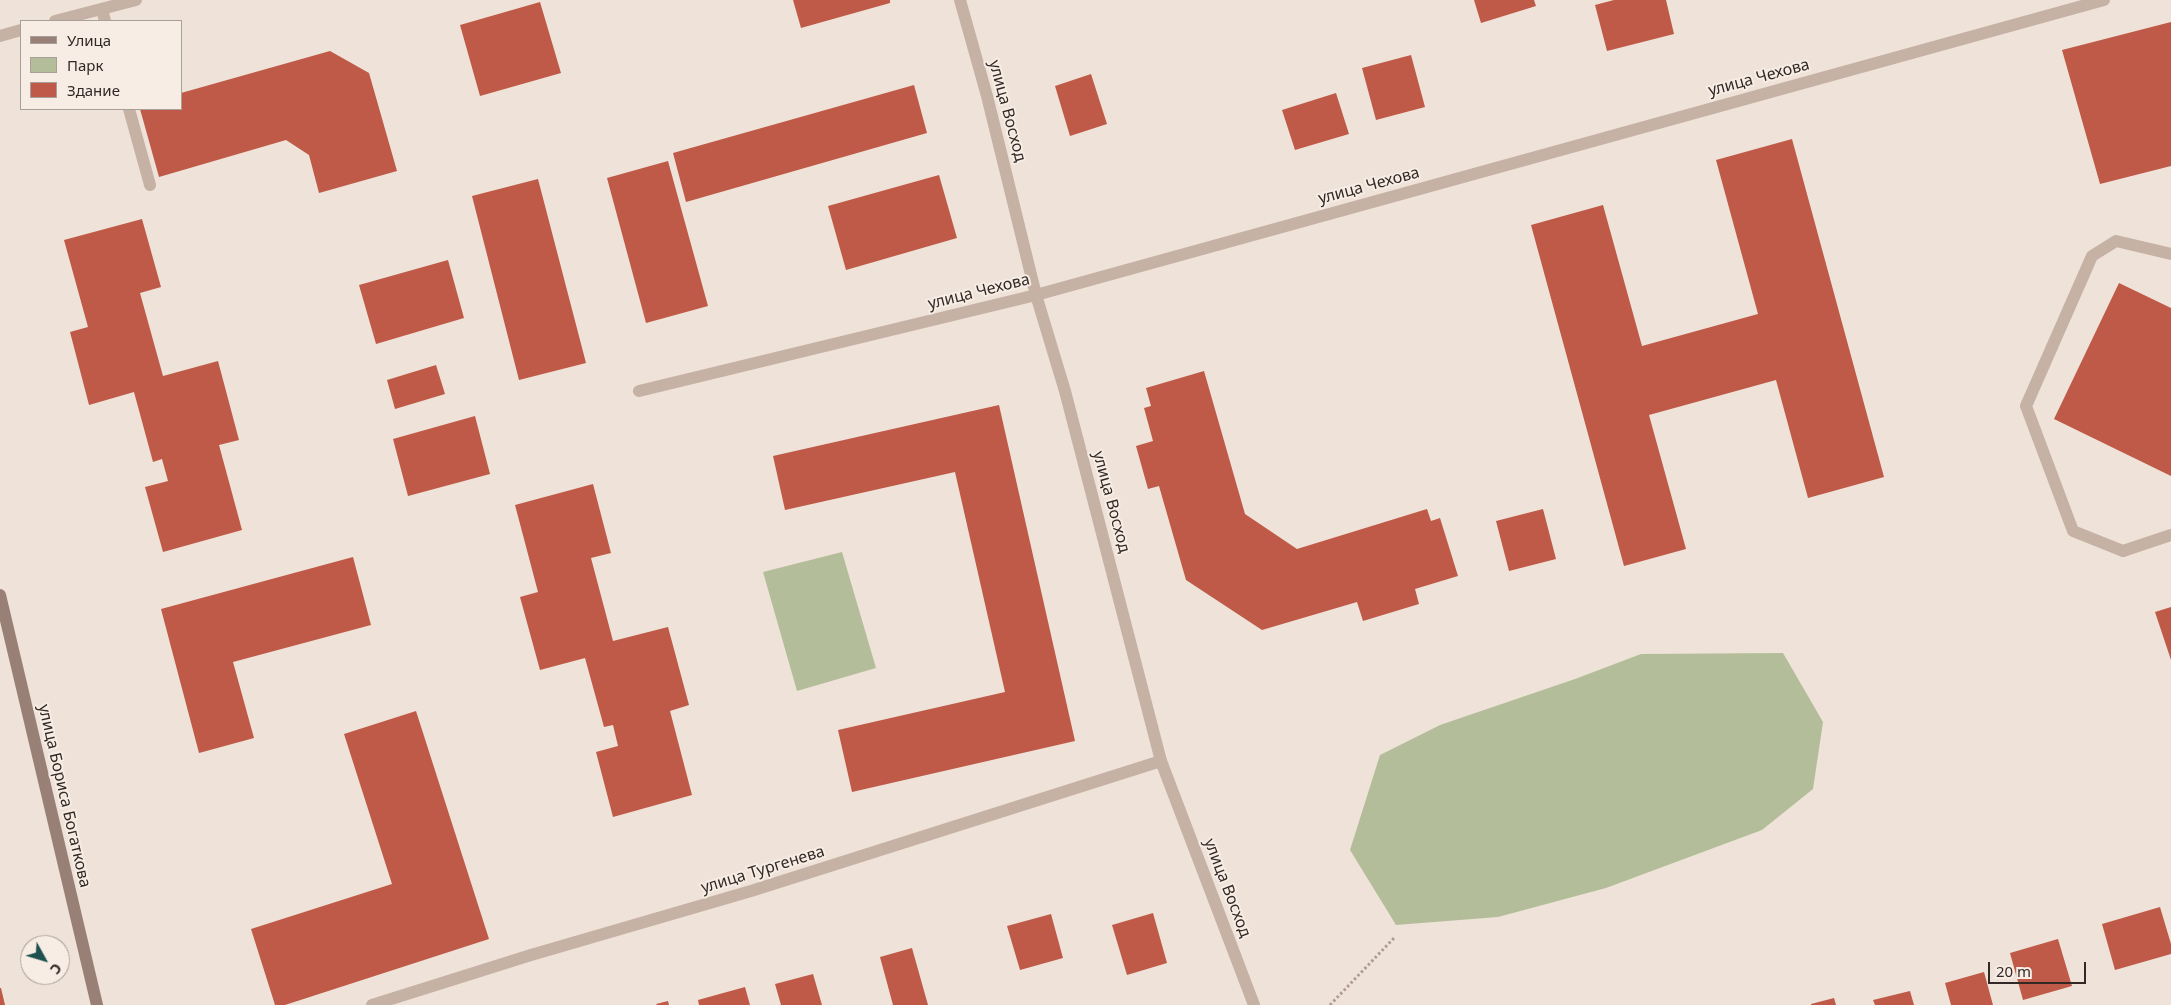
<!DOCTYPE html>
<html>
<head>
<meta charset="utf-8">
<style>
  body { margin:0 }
  #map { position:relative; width:2171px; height:1005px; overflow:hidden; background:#efe2d8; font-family:"Noto Sans",sans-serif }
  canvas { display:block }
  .legend { position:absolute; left:20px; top:20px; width:162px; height:90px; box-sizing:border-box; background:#f7ede4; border:1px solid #a89f98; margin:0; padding:6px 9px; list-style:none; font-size:15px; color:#322926 }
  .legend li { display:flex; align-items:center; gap:10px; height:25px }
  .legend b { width:25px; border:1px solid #a89f98 }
  .north { position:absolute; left:20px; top:935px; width:50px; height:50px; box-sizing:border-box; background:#f7ede4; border:1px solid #a89f98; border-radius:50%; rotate:129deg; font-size:14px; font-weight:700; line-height:20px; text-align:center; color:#322926 }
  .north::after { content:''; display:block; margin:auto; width:18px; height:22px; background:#1e5150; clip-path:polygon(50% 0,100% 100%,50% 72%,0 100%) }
  .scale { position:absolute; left:1988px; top:962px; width:98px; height:22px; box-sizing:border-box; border:2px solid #322926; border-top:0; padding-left:6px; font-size:15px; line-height:18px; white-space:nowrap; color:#322926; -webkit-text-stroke:4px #f7ede4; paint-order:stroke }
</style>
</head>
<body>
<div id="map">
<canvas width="2171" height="1005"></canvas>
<ul class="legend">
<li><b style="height:6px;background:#998077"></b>Улица</li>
<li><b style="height:14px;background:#b4bd99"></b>Парк</li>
<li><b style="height:14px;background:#be5a47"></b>Здание</li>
</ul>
<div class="north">С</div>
<div class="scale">20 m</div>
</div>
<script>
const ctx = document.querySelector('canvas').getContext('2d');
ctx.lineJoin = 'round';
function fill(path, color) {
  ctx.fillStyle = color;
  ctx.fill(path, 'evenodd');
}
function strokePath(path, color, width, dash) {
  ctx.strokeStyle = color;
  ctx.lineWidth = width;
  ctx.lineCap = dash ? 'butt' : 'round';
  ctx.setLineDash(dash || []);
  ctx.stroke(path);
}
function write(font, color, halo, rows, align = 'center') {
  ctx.font = font + ' "Noto Sans",sans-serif';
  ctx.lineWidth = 4;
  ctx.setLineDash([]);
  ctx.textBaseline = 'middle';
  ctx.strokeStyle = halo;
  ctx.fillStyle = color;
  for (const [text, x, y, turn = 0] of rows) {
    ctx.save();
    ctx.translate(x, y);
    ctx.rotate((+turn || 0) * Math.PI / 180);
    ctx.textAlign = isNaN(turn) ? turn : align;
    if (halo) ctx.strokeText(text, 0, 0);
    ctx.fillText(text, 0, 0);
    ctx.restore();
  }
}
const green = new Path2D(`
  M842 552 876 668 797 691 763 572Z
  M1783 653 1823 722 1813 789 1762 830 1606 888 1498 917 1396 925 1350 850 1380 755 1440 725 1575 679 1641 654Z`);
const building = new Path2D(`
  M793 0H890V3L801 28Z
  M1474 0H1534L1536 6 1481 23Z
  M1614 0H1666L1674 34 1607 51 1595 5Z
  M540 2 561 73 480 96 460 25Z
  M2171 22V166L2100 184 2062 50Z
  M330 51 369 73 397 171 319 193 309 155 286 140 159 177 140 109H181V93Z
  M1411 55 1425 107 1376 120 1362 68Z
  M1091 74 1107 124 1070 136 1055 86Z
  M914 85 927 133 686 202 673 153Z
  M1336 93 1349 134 1295 150 1282 110Z
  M1792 139 1884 477 1808 498 1776 380 1649 415 1686 549 1624 566 1531 225 1603 205 1642 346 1758 314 1716 160Z
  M668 161 708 306 646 323 607 178Z
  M939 175 957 238 846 270 828 206Z
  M538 179 586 363 519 380 472 196Z
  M142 219 161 287 140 293 163 376 218 361 239 440 219 445 242 530 163 552 145 487 168 481 162 459 153 462 134 392 89 405 70 332 88 327 64 240Z
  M448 260 464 318 376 344 359 285Z
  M2119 283 2171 308V476L2054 419Z
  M436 365 445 394 395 409 387 380Z
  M1204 371 1245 514 1297 549 1427 509 1431 521 1440 518 1458 576 1415 589 1419 604 1363 621 1357 602 1262 630 1186 580 1159 486 1148 489 1136 446 1153 441 1144 408 1151 406 1146 388Z
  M999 405 1075 741 852 792 838 730 1005 692 955 472 785 510 773 456Z
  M475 416 490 474 408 496 393 439Z
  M593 484 611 553 591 558 613 641 668 627 689 705 670 711 692 795 613 817 596 752 618 746 613 725 604 727 585 658 540 670 520 597 538 592 515 505Z
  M1543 509 1556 559 1509 571 1496 521Z
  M353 557 371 625 233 662 254 738 199 753 161 609Z
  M2171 607V660L2155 612Z
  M416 711 489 939 285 1005H275L251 929 392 884 344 734Z
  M2160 907 2171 944V954L2115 970 2102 924Z
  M1153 913 1167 963 1127 975 1112 925Z
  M1051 914 1063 958 1020 970 1007 926Z
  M2058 939 2072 986 2023 1000 2010 953Z
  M912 948 928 1005H893L880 957Z
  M1984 972 1993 1005H1951L1945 983Z
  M813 974 822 1005H781L775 984Z
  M745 987 750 1005H699L698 1000Z
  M0 988H1L5 1005H0Z
  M1910 991 1914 1005H1875L1873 1000Z
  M1834 998 1836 1005H1811V1004Z
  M668 1001 669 1005H657L656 1004Z`);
const path = new Path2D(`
  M1330 1005 1395 937`);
const lane = new Path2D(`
  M102 9 105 21
  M129 109 150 185
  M2123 551 2073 531 2026 406 2092 256 2116 241 2171 254`);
const street = new Path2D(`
  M960 0 987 96 1036 295 1065 391 1161 761 1254 1005
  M55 21 136 0
  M0 36 21 30
  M639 391 1036 295 2104 0
  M2123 551 2171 535
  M372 1005 531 955 751 891 1161 761`);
const secondary = new Path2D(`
  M0 595 97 1005`);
const streetNames = [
  ["улица Чехова",1759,78,-15],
  ["улица Восход",1007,111,75],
  ["улица Чехова",1369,186,-15],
  ["улица Чехова",979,292,-14],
  ["улица Восход",1111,502,75],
  ["улица Бориса Богаткова",64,796,77],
  ["улица Тургенева",763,870,-17],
  ["улица Восход",1227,888,69]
];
fill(green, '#b4bd99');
fill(building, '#be5a47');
strokePath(path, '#b19b8f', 3, [2.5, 2.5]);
strokePath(lane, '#c6b1a5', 12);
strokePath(street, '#c6b1a5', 12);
strokePath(secondary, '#998077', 12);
write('16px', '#322926', '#f7ede4', streetNames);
</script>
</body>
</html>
